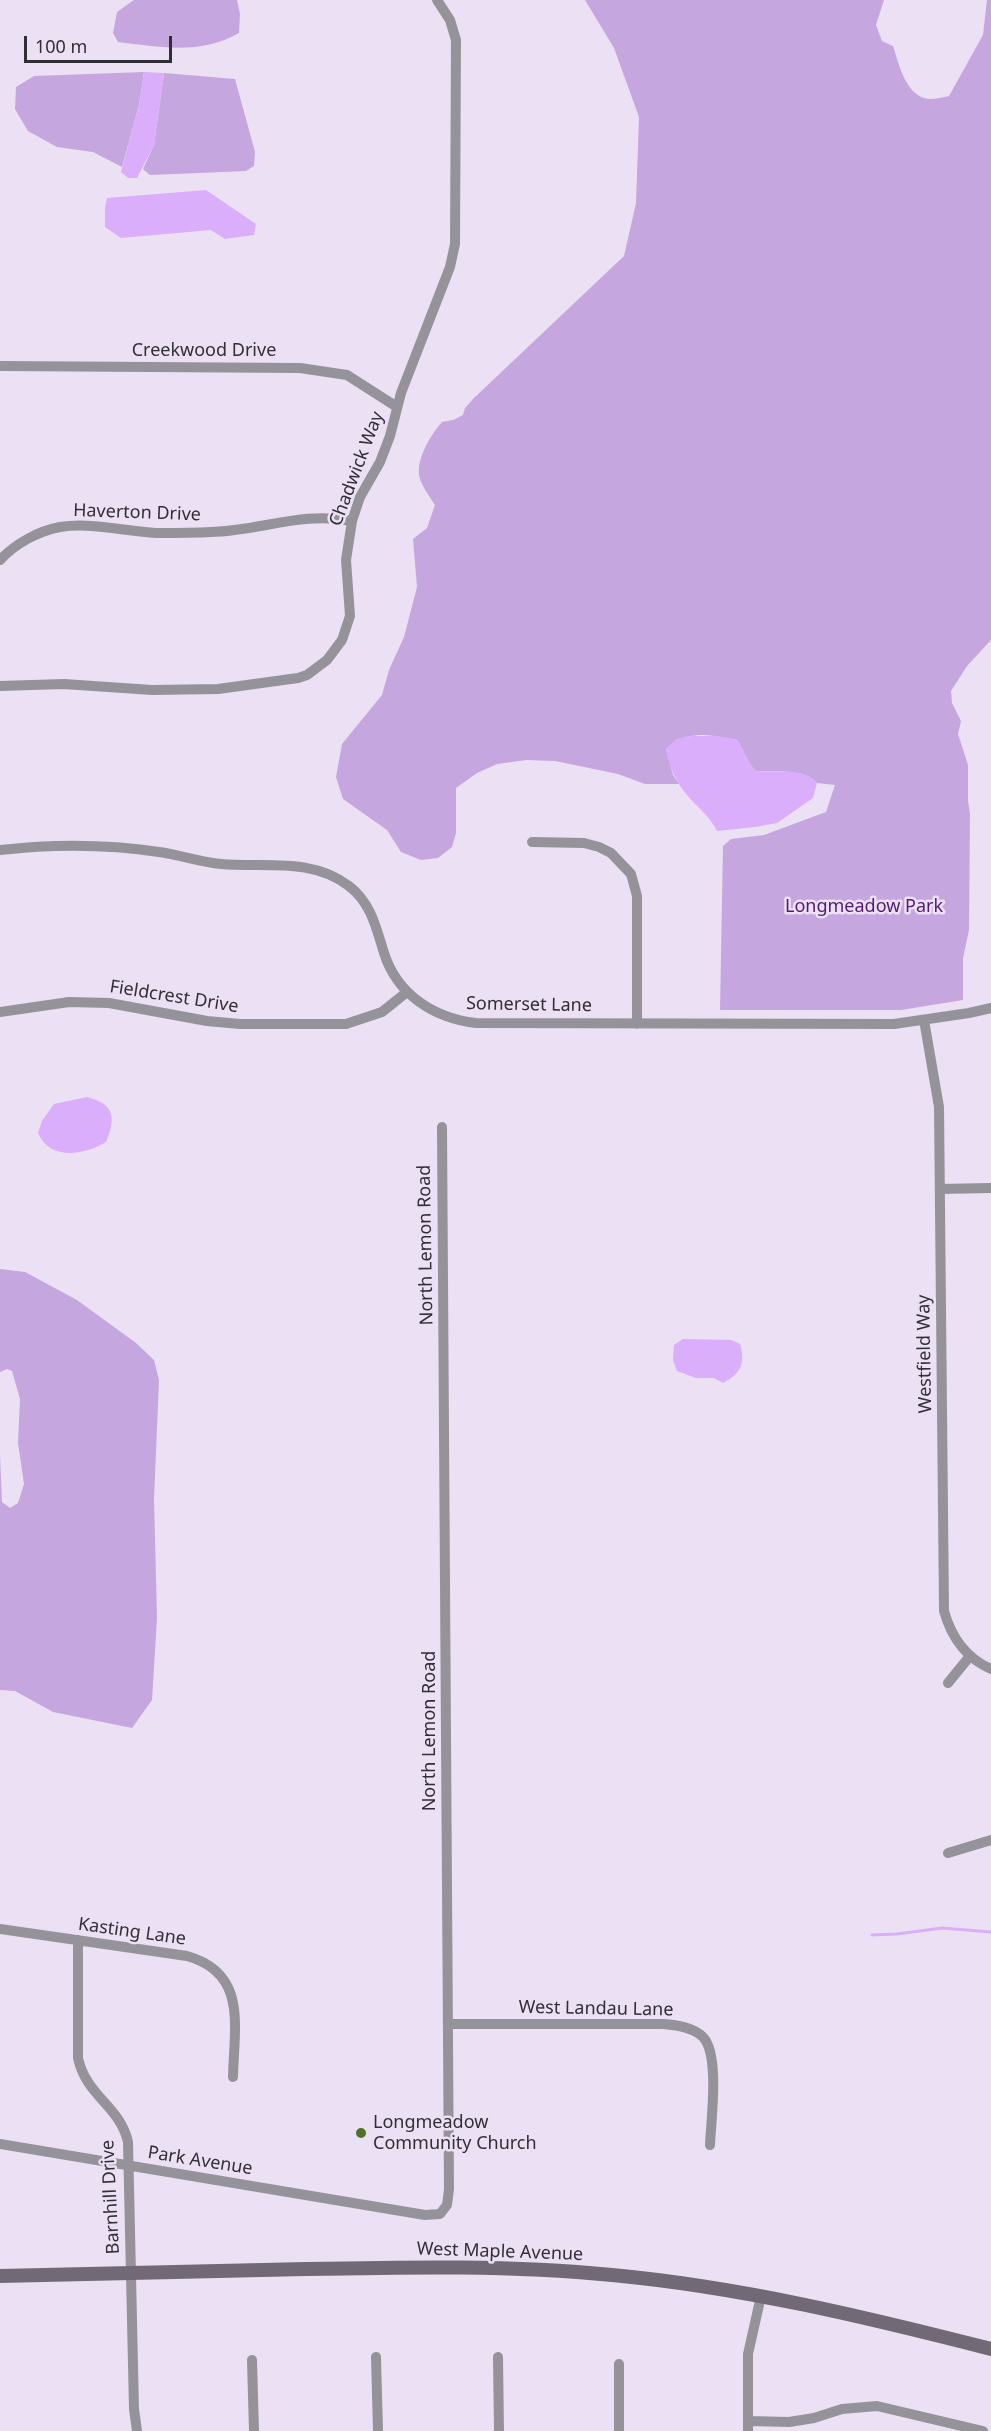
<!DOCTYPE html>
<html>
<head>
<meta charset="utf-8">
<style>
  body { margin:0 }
  #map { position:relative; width:991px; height:2431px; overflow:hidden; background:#ebe0f4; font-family:"Noto Sans",sans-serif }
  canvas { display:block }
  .scale { position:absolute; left:24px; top:36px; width:148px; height:27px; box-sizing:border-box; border:3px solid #322e35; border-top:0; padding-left:8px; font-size:18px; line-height:21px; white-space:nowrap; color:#322e35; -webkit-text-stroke:4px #ebe0f4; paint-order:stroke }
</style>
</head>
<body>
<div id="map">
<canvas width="991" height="2431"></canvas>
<div class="scale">100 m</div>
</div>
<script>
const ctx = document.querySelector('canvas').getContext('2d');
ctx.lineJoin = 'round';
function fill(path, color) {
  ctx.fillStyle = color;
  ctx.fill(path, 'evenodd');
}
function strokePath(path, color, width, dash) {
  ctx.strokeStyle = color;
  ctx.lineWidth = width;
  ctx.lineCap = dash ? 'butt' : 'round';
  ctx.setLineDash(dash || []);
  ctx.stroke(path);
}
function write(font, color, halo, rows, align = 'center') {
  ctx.font = font + ' "Noto Sans",sans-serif';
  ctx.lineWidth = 5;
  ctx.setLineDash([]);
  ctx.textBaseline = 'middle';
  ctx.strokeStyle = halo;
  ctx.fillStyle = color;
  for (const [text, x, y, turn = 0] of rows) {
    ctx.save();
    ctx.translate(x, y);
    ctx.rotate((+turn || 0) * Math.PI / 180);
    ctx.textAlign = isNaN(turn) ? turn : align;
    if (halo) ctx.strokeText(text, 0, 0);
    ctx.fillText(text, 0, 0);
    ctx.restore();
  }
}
const green = new Path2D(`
  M134 0H237L240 14 239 33C201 55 160 47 118 42L113 33 117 12Z
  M585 0H884L876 25 882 41 893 46C899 64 906 98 930 99 936 99 943 97 949 96L983 35 987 0H991V640L967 666 951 691 952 703 961 721 958 734 968 765V801L970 814 969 930 963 958V1000L901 1010H720L723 846 731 839 764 835 826 812 835 785 817 783C805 768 774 772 756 771 749 766 743 749 737 740 711 735 687 729 666 749L673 775 679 784H645L618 774 555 761 526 760 497 764 477 773 456 788V833L452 847 438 858 421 860 401 852 387 830 343 799 336 777 342 744 382 695 389 670 404 637 417 587 413 539 427 528 435 505C430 497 420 484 419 475 417 458 431 434 442 422L453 420 463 415 465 408 474 398 624 256 636 203 639 117 614 48Z
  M144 72 139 105 122 167 93 152 57 147 28 131 15 109 16 87 34 76Z
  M164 73 235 79 255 152 254 166 246 171 150 175 143 169 154 145Z
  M0 1269 25 1272 77 1300 136 1343 154 1360 159 1380 154 1499 157 1618 152 1700 132 1728 53 1712 15 1691 0 1690V1455L2 1502 10 1508 18 1503 24 1484 18 1443 20 1399 12 1371 7 1369 0 1372Z`);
const water = new Path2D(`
  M144 72 164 73 154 145 137 178H128L121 172 139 105Z
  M206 190 256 224 254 235 225 239 211 230 121 238 105 227V208L107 198Z
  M691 736H717L737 740C744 750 749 765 756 771 774 773 805 767 817 783L813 798 777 823 755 827 717 831C709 814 693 804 683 790 674 778 669 764 666 749L676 739Z
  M87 1097C115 1104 116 1118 106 1142 85 1155 50 1161 38 1133L42 1121 54 1104Z
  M683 1339 731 1340 740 1344C746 1364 740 1374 723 1383L714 1378H696L677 1371 673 1360 674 1345Z`);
const stream = new Path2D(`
  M872 1935 897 1934 942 1928 991 1932`);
const minor = new Path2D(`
  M0 366 300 368 347 375 397 407
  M0 560C15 544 38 531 60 527 91 522 124 531 156 533 174 533 193 533 211 532 260 531 302 511 352 521
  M0 686 64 684 152 690 218 689 298 678 307 675 327 660 342 640 350 616 346 560 352 521 360 497 380 462 390 436 401 393 450 267 455 244 456 40 450 20 437 0
  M532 842 584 843 599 847 611 853 631 874 637 896V1024
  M0 850C53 844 106 844 159 852 180 855 200 862 221 864 265 868 311 857 349 886 371 903 376 927 384 953 397 994 433 1018 476 1023L894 1024 969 1013 991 1008
  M0 1012 69 1002 109 1003 207 1021 240 1024H346L382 1012 407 992
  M924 1020 939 1107 944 1611C951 1636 966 1658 991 1669
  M940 1189 991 1188
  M948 1683 970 1656
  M948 1853 991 1840
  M0 1929 187 1956C248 1973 234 2027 233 2077
  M78 1940V2058C86 2096 120 2106 128 2142L134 2409 137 2431
  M449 2024H663C676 2025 693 2027 703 2037 720 2055 711 2120 710 2145
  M0 2144 425 2215 440 2214 447 2205 449 2189 442 1127
  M376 2357 378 2431
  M498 2357 499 2431
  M252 2360 254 2431
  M619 2364V2431
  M749 2421 789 2422 814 2418 842 2409 877 2406 983 2431
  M748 2431V2354L761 2296`);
const secondary = new Path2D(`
  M0 2276C102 2274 204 2272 306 2269 409 2267 510 2265 612 2275 741 2287 866 2317 991 2349`);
const markers = [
  [361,2133,6,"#507128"]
];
const streetNames = [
  ["Creekwood Drive",204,351],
  ["Chadwick Way",357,469,-69],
  ["Haverton Drive",137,513,2],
  ["Fieldcrest Drive",174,997,9],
  ["Somerset Lane",529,1005,1],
  ["North Lemon Road",426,1245,-91],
  ["Westfield Way",925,1354,-91],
  ["North Lemon Road",430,1731,-90],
  ["Kasting Lane",132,1932,8],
  ["West Landau Lane",596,2009,1],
  ["Park Avenue",200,2161,9],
  ["Barnhill Drive",111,2197,-93],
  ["West Maple Avenue",500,2252,2]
];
const parkNames = [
  ["Longmeadow Park",864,907]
];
const poiNames = [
  ["Longmeadow",373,2123],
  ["Community Church",373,2144]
];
fill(green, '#c6a6de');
fill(water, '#daaefb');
strokePath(stream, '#daaefb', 3);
strokePath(minor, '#96929a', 10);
strokePath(secondary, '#716a76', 14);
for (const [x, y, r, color] of markers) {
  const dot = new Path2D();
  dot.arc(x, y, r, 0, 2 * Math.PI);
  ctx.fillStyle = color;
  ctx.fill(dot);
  strokePath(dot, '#ebe0f4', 2);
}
write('18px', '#322e35', '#ebe0f4', streetNames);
write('18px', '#531a73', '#ebe0f4', parkNames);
write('18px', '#322e35', '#ebe0f4', poiNames, 'left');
</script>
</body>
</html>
